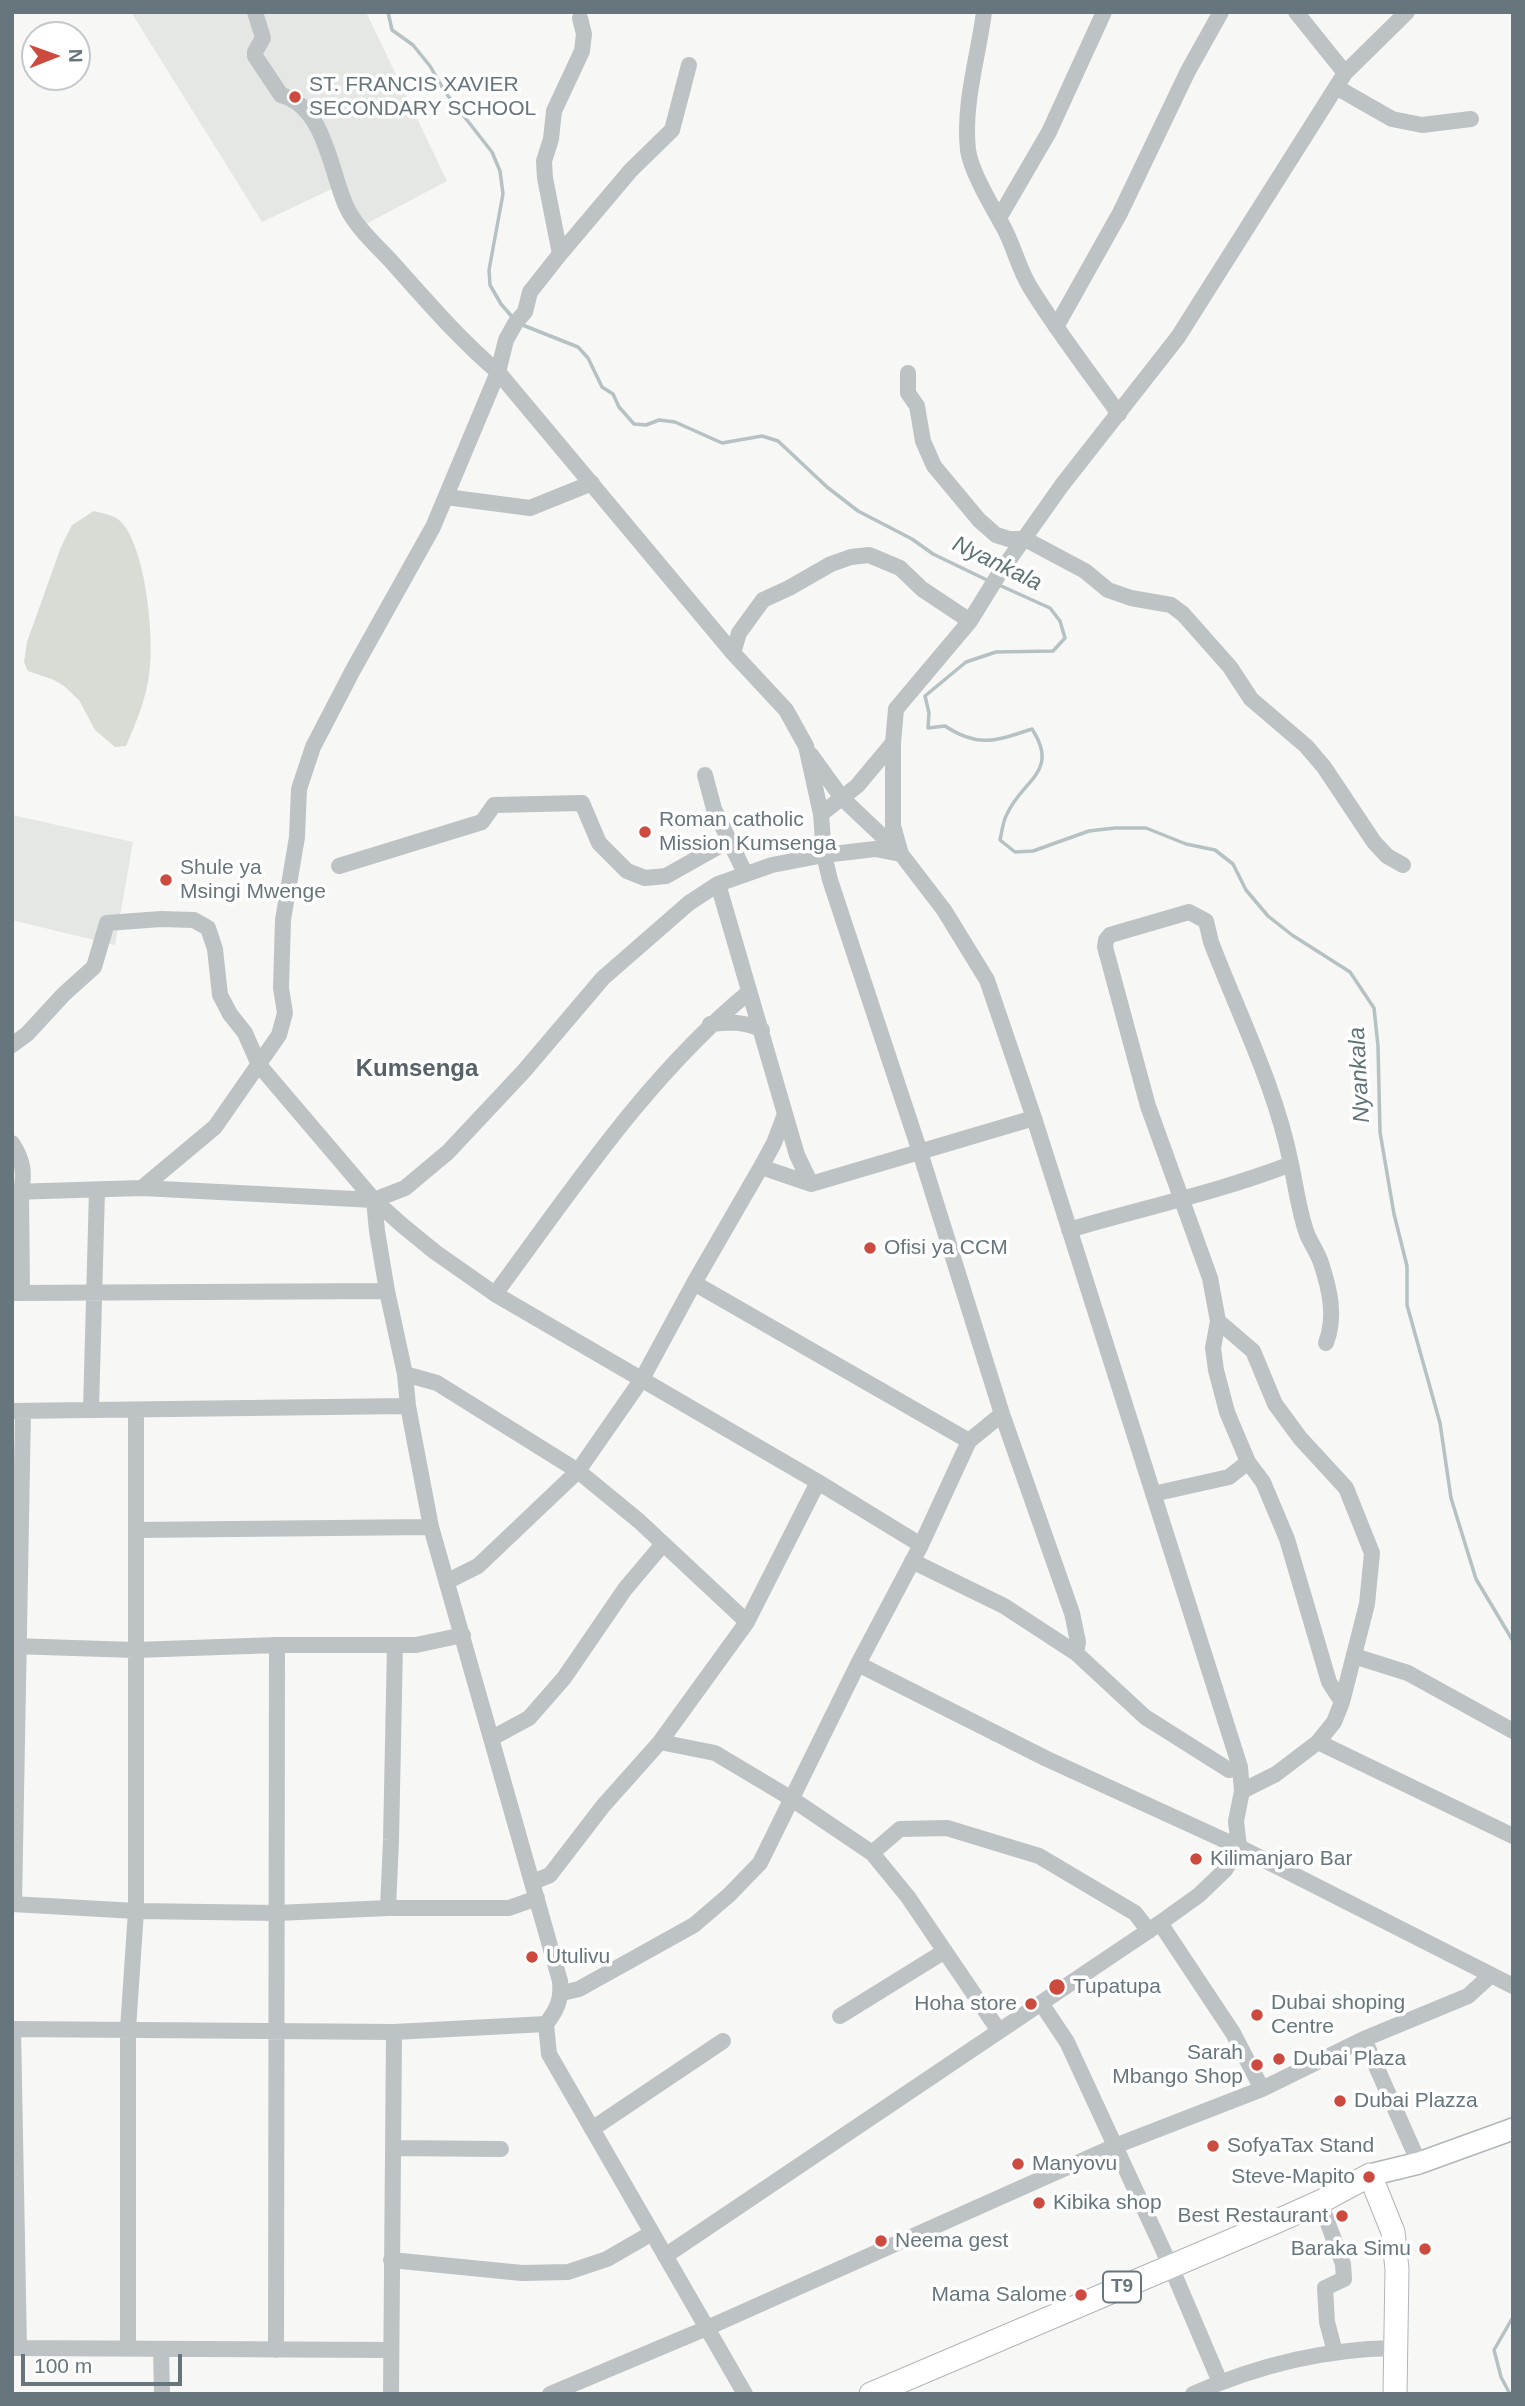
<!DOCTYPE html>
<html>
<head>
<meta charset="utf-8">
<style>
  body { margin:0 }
  #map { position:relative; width:1525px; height:2406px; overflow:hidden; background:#f7f7f5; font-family:Helvetica,sans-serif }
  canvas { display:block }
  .frame { position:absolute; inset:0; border:14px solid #66767c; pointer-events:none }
  .north { position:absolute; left:21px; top:21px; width:70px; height:70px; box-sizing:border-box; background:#fff; border:2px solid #c2c8cb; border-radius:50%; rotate:89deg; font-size:19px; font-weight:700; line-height:28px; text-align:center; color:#66767c }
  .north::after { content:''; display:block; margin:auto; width:24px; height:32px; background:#cd4a3f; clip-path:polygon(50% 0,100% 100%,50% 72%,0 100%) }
  .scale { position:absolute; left:21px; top:2354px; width:161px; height:32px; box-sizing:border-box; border:4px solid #66767c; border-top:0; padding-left:9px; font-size:21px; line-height:24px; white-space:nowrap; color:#66767c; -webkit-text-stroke:5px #fff; paint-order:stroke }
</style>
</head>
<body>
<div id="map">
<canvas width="1525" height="2406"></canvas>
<div class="frame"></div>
<div class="north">N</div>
<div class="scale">100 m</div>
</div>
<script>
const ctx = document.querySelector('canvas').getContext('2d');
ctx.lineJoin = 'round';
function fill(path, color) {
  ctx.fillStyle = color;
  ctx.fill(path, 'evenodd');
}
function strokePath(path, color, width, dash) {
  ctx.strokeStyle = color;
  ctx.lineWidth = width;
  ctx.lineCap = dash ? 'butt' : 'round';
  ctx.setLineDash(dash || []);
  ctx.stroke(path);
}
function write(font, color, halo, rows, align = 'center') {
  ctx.font = font + ' Helvetica,sans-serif';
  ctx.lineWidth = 7;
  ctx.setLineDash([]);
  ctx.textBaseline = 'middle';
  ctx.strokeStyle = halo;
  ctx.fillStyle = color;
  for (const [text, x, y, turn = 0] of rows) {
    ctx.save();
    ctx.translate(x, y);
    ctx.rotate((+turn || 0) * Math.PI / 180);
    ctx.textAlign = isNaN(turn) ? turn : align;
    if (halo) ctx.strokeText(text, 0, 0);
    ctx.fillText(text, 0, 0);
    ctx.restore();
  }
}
const built = new Path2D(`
  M131 12H366L447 181 366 224 336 187 262 222Z
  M12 815 133 842 115 945 12 920Z`);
const green = new Path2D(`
  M94 511C101 513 114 515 119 520 146 543 155 641 149 675 146 699 136 723 126 746L115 747 95 730 79 700 64 686 54 680 28 671 24 662 27 642 61 547 72 525Z`);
const stream = new Path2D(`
  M388 12 392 30 413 45 430 66 445 92 492 152 500 171 503 194 489 270 490 285 501 304 514 319
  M520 324 578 347 588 358 602 387 613 394 619 407 634 424 646 425 659 420 675 422 722 443 762 436 778 441 827 487 858 511 912 539 933 554 989 581
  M999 585 1050 608 1060 621 1065 638 1053 651 996 652 966 662 925 696 929 713 928 728 945 726C978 748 996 741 1032 729 1060 772 1023 779 1007 814 1003 821 1002 831 1000 840L1015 852 1033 851 1089 831 1115 828H1146L1186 844 1215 850 1233 864 1246 890 1268 916 1292 935 1350 972 1374 1008 1378 1046 1380 1132 1394 1214 1407 1266V1305L1440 1423 1451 1498 1476 1579 1513 1641
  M1510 2394 1501 2377 1494 2350 1513 2317`);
const minor = new Path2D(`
  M255 12 263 38 255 52V56L281 95C325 107 330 170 346 206 355 226 375 244 390 260 425 299 458 338 498 372L733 653 786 710 806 746 821 814 824 855 830 880 920 1152 1002 1414 1072 1613 1078 1642 1076 1653
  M984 12C978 58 963 104 968 150 971 172 993 208 1004 228 1014 247 1019 269 1030 287 1057 331 1089 372 1119 414
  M1296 12 1345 73
  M1336 87 1392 119 1422 125 1471 119
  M999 218 1049 132 1104 12
  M560 254 631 170 672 130 689 65
  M1056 327 1120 213 1188 71 1221 12
  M908 373V393L917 406 923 441 934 466 979 520 996 535 1009 539H1025L1085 571 1108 590 1131 598 1171 605 1183 614 1230 667 1251 699 1306 746 1324 767 1374 842 1387 856 1403 865
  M446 497 530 508 592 483
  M733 653 739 633 763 600 789 588 831 564 851 557 869 555 900 568 922 589 970 621
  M811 755 842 798 899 852
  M705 775 714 809 745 873
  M821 814 857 786 893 743 896 709 970 621 999 574 1062 485 1178 337 1345 73 1407 12
  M339 866 482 822 494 805 582 803 599 843 627 871 645 878 666 876 730 840
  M718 884 797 1155 811 1184
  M710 1024C730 1022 744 1021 762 1030
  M12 1045 27 1034 64 994 94 967 107 923 161 919 194 920 208 928 215 949 220 995 230 1014 245 1033 259 1065 374 1200 402 1225 435 1252 495 1294 818 1482 921 1545
  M12 1143C23 1160 25 1172 21 1192L22 1293
  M1291 1164C1296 1187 1299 1212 1307 1234 1311 1244 1318 1253 1321 1263 1330 1290 1336 1317 1326 1343
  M761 1167 811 1184 1034 1118
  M142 1188 215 1127 279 1035 285 1013 281 988 283 920 297 837 299 789 313 747 353 670 433 527 498 372 506 340 516 322 525 312 530 292 560 254 545 178 544 161 551 139 554 111 582 51 584 34 580 18
  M12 1192 142 1188 374 1200 405 1188 448 1152 524 1071 603 978 689 903 718 884 772 865 824 855 875 849 901 854
  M374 1200 377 1231 387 1291 405 1374 408 1406 431 1527 560 1981C562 1999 557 2010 546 2024L549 2054 745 2394
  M1069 1230C1143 1208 1219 1192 1291 1164 1276 1088 1239 1015 1211 942L1206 921 1189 912 1110 935 1106 940 1105 947 1148 1106 1210 1278 1218 1321 1213 1348 1216 1370 1227 1412 1248 1462 1263 1482 1287 1539 1329 1682 1342 1702
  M694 1283 969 1441
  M12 1293 387 1291
  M495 1294C573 1189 647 1076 749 992
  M1218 1321 1253 1351 1275 1404 1300 1438 1346 1488 1372 1553 1367 1604 1342 1702 1334 1722 1318 1742 1276 1774 1242 1791
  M405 1374 437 1383 578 1471 639 1521 747 1622
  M91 1410 97 1190
  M12 1411 408 1406
  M1153 1494 1229 1477 1248 1462
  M136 1530 431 1527
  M912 1561 1004 1606 1076 1653 1145 1717 1229 1770 1240 1767
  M448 1581 478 1566 578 1471 642 1379 694 1283 761 1167 774 1143 785 1114
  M12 1646 135 1650 277 1645H416L463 1635
  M1354 1656 1408 1673 1513 1731
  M858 1664 1047 1759 1239 1847 1513 1986
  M492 1738 529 1718 564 1678 625 1589 663 1544
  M660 1742 715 1753 792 1799 872 1853 908 1897 999 2031
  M1318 1742 1513 1836
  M872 1853 900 1829 947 1828 1039 1856 1135 1913 1149 1931
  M533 1882 550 1875 603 1806 660 1742 747 1622 818 1482
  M12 1904 136 1911 277 1913 388 1908H509L537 1898
  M14 1904 23 1411
  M388 1908 391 1840 395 1645
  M1160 1923 1233 2033 1262 2089
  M562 1993 579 1989 694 1925 729 1895 760 1863 858 1664 921 1545 969 1441 1002 1414
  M1041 2003 1067 2042 1171 2267 1220 2382
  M840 2016 945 1951
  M12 2029 394 2032 546 2024
  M13 2029 19 2348
  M1364 2039 1419 2163
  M592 2129 723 2041
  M393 2148 501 2149
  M1320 2202 1343 2264 1344 2279 1325 2288 1327 2322 1335 2352
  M665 2256 1160 1923 1199 1895 1225 1870 1239 1847 1236 1821 1242 1791 1240 1767 1034 1118 987 980 944 910 901 854 893 826V743
  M391 2260 522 2273 568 2272 607 2259 652 2233
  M12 2348 391 2350
  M128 2349V2029L136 1911V1410
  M161 2349 162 2394
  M276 2350 277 1645
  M391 2394 394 2032
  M550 2394 707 2328 1115 2146 1262 2089 1364 2039 1468 1996 1491 1975
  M1193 2394C1256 2366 1326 2349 1394 2348`);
const major = new Path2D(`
  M1370 2175 1419 2163 1513 2129`);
const highway = new Path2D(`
  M871 2394 1273 2223 1320 2202 1370 2175 1393 2232 1397 2269 1395 2394`);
const markers = [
  [295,97,7,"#cd4a3f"],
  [645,832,7,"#cd4a3f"],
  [166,880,7,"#cd4a3f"],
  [870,1248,7,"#cd4a3f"],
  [1196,1859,7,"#cd4a3f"],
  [532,1957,7,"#cd4a3f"],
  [1057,1987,9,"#cd4a3f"],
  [1031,2004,7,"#cd4a3f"],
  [1257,2015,7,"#cd4a3f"],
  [1279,2059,7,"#cd4a3f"],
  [1257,2065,7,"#cd4a3f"],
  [1340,2101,7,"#cd4a3f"],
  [1213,2146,7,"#cd4a3f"],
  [1018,2164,7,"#cd4a3f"],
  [1369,2177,7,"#cd4a3f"],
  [1039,2203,7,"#cd4a3f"],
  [1342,2216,7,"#cd4a3f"],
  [881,2241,7,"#cd4a3f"],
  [1425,2249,7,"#cd4a3f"],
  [1081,2295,7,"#cd4a3f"]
];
const shields = [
  [1122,2287,38]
];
const shieldNames = [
  ["T9",1122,2287]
];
const poiNames = [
  ["ST. FRANCIS XAVIER",309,85],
  ["SECONDARY SCHOOL",309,109],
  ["Roman catholic",659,820],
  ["Mission Kumsenga",659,844],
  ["Shule ya",180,868],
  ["Msingi Mwenge",180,892],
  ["Ofisi ya CCM",884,1248],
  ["Kilimanjaro Bar",1210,1859],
  ["Utulivu",546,1957],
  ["Tupatupa",1073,1987],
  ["Dubai shoping",1271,2003],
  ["Centre",1271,2027],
  ["Hoha store",1017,2004,"right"],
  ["Sarah",1243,2053,"right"],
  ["Mbango Shop",1243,2077,"right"],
  ["Dubai Plaza",1293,2059],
  ["Dubai Plazza",1354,2101],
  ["SofyaTax Stand",1227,2146],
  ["Manyovu",1032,2164],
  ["Steve-Mapito",1355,2177,"right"],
  ["Kibika shop",1053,2203],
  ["Best Restaurant",1328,2216,"right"],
  ["Neema gest",895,2241],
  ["Baraka Simu",1411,2249,"right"],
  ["Mama Salome",1067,2295,"right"]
];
const waterNames = [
  ["Nyankala",997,564,26],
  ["Nyankala",1360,1075,-93]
];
const quarterNames = [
  ["Kumsenga",417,1069]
];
fill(built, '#e5e7e5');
fill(green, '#d8dcd5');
strokePath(stream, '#b5c1c3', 3.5);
strokePath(major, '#b1b6b8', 24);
strokePath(highway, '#b1b5b7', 25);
strokePath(minor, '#bdc2c4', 16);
strokePath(major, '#fff', 21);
strokePath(highway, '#fff', 23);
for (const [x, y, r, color] of markers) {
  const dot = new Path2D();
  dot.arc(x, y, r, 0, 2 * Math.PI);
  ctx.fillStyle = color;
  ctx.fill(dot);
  strokePath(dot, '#fff', 2.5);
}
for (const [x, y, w] of shields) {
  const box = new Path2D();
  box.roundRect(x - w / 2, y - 15.5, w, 31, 5);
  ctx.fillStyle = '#fff';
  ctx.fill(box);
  strokePath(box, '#66767c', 2);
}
write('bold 19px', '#66767c', null, shieldNames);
write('21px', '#66767c', '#fff', poiNames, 'left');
write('italic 23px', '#607477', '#fff', waterNames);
write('bold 24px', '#576368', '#fff', quarterNames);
</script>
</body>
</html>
